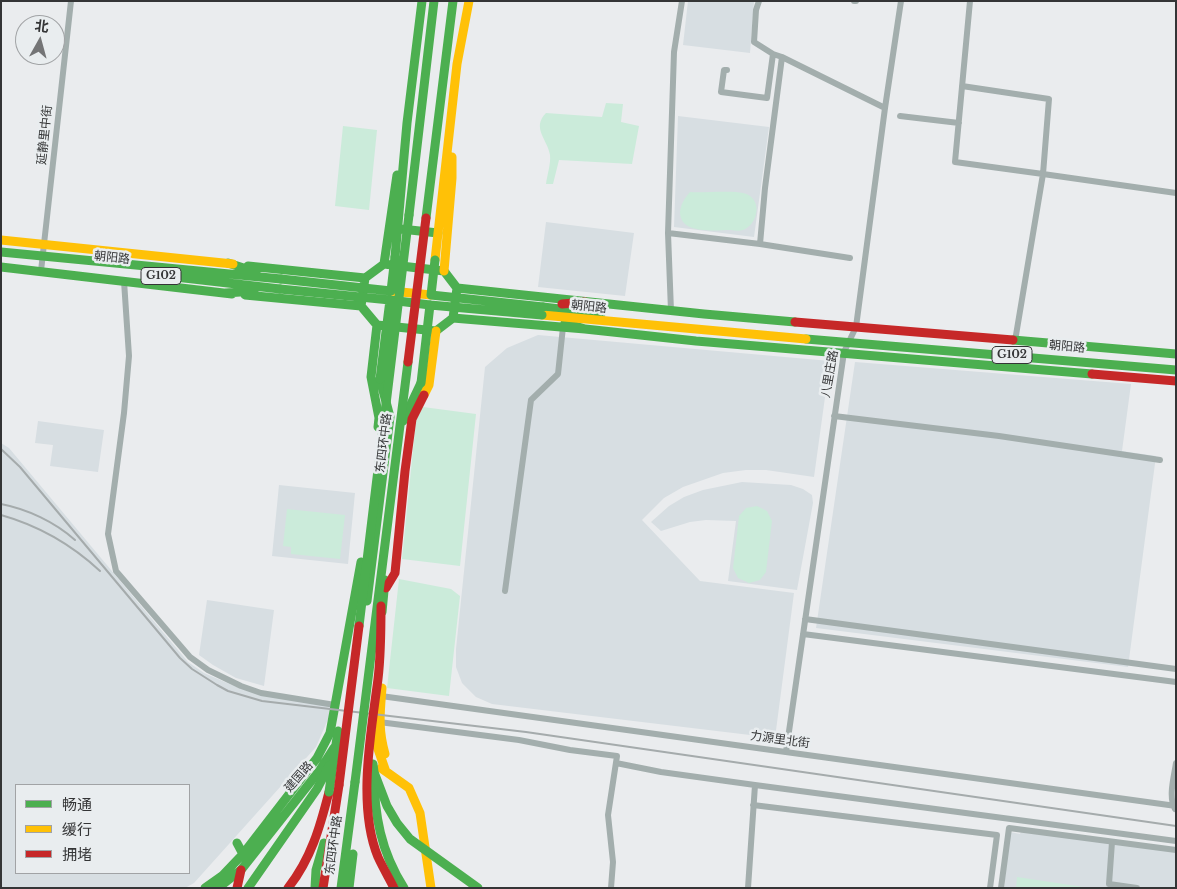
<!DOCTYPE html>
<html>
<head>
<meta charset="utf-8">
<style>
  body { margin:0 }
  #map { position:relative; width:1177px; height:889px; overflow:hidden; background:#eaecee; font-family:"Libre Baskerville","Noto Sans SC",serif }
  canvas { display:block }
  .frame { position:absolute; inset:0; border:2px solid #343536; pointer-events:none }
  .legend { position:absolute; left:15px; top:784px; width:175px; height:90px; box-sizing:border-box; background:#e9edef; border:1px solid #a1a3a5; margin:0; padding:6px 9px; list-style:none; font-size:15px; color:#343536 }
  .legend li { display:flex; align-items:center; gap:10px; height:25px }
  .legend b { width:25px; border:1px solid #a1a3a5 }
  .north { position:absolute; left:15px; top:15px; width:50px; height:50px; box-sizing:border-box; background:#e9edef; border:1px solid #a1a3a5; border-radius:50%; rotate:7deg; font-size:14px; font-weight:700; line-height:20px; text-align:center; color:#343536 }
  .north::after { content:''; display:block; margin:auto; width:18px; height:22px; background:#747576; clip-path:polygon(50% 0,100% 100%,50% 72%,0 100%) }
</style>
</head>
<body>
<div id="map">
<canvas width="1177" height="889"></canvas>
<div class="frame"></div>
<ul class="legend">
<li><b style="height:6px;background:#4caf50"></b>畅通</li>
<li><b style="height:6px;background:#ffc107"></b>缓行</li>
<li><b style="height:6px;background:#c62828"></b>拥堵</li>
</ul>
<div class="north">北</div>
</div>
<script>
const ctx = document.querySelector('canvas').getContext('2d');
ctx.lineJoin = 'round';
function fill(path, color) {
  ctx.fillStyle = color;
  ctx.fill(path, 'evenodd');
}
function strokePath(path, color, width, dash) {
  ctx.strokeStyle = color;
  ctx.lineWidth = width;
  ctx.lineCap = dash ? 'butt' : 'round';
  ctx.setLineDash(dash || []);
  ctx.stroke(path);
}
function write(font, color, halo, rows, align = 'center') {
  ctx.font = font + ' "Libre Baskerville","Noto Sans SC",serif';
  ctx.lineWidth = 5;
  ctx.setLineDash([]);
  ctx.textBaseline = 'middle';
  ctx.strokeStyle = halo;
  ctx.fillStyle = color;
  for (const [text, x, y, turn = 0] of rows) {
    ctx.save();
    ctx.translate(x, y);
    ctx.rotate((+turn || 0) * Math.PI / 180);
    ctx.textAlign = isNaN(turn) ? turn : align;
    if (halo) ctx.strokeText(text, 0, 0);
    ctx.fillText(text, 0, 0);
    ctx.restore();
  }
}
const built = new Path2D(`
  M688 1H754L750 53 683 45Z
  M678 116 769 127 754 237 674 227Z
  M546 222 634 233 625 296 538 287Z
  M538 335 830 361 814 477 766 470H746L723 473 683 487 664 498 642 520 700 581 794 593 775 738 492 704 476 697 462 683 456 667V649L485 367 507 348Z
  M855 362 1131 384 1122 451 1156 456 1128 667 816 628Z
  M38 421 104 430 98 472 50 466 53 445 35 443Z
  M1 443 9 448 188 662 204 673 239 688 330 706 329 717 316 747 194 883 185 888H1ZM16 785H189V873H16Z
  M742 482 791 485 803 489 812 495 813 503 797 590 728 581 736 521 706 520 690 522 661 531 651 522 669 506 684 497 703 490Z
  M279 485 355 493 348 564 272 556Z
  M207 600 274 610 264 686 236 678 213 665 199 655Z
  M1021 831 1176 851V888H1004L1010 832 1020 834Z`);
const green = new Path2D(`
  M606 103 623 104 621 122 639 126 632 164 559 160 553 184H546C547 175 551 164 550 155 548 140 531 128 546 113L602 117Z
  M343 126 377 130 369 210 335 206Z
  M690 192C703 193 732 190 743 193 763 197 759 224 743 230 740 231 735 231 731 230 716 230 680 235 680 212 681 204 684 199 690 192Z
  M423 407 476 414 460 566 402 559 416 420Z
  M757 506 767 511 772 521 766 572 760 580 749 583 738 578 733 568 739 516 746 508Z
  M287 509 345 515 340 559 291 554V547L283 546Z
  M399 579 451 589 460 596 449 696 387 688Z
  M1017 877 1090 888H1016Z`);
const street = new Path2D(`
  M759 1 756 10 754 42 773 54
  M854 1H856
  M727 70H724L721 92 767 98 773 54 782 57
  M962 86 1049 99 1043 174 955 162 970 1
  M900 116 959 123
  M668 233 760 244 765 188 782 57 885 108
  M760 244 850 258
  M41 271 71 1
  M124 281 129 356 124 413 108 534 116 571 190 657 208 670 241 686 261 693 335 705
  M671 311 668 233 674 52 682 1
  M1015 341 1043 174 1176 193
  M834 416 999 436 1160 460
  M505 591 531 400 558 374 563 327
  M805 619 1176 669
  M803 634 1176 682
  M381 696 1176 806
  M379 722 519 740 570 750 617 756 608 815 613 862 611 888
  M786 752 844 352 856 327 885 108 901 1
  M616 763 661 772 755 785 1176 841
  M753 805 997 835 990 888
  M1175 809C1168 797 1174 777 1176 763
  M1112 842 1109 884 1137 888
  M748 888 755 785
  M1001 888 1009 828 1176 850`);
const fast = new Path2D(`
  M409 215 434 1
  M426 218 453 1
  M401 229 438 233
  M1 252 281 279
  M395 257 407 123 422 1
  M228 263 256 272
  M384 264 444 271 457 288 453 318 436 331 377 325 361 306 365 278Z
  M384 264 397 175
  M248 266 365 278
  M1 267 232 294
  M167 276 280 289
  M457 288 704 314 795 322
  M226 293 254 291
  M245 295 361 306
  M390 300 430 305
  M543 307 601 314
  M453 318 585 329 696 341 1092 374
  M565 323 585 329
  M377 325 371 377 379 418 378 427
  M806 339 1176 370
  M1013 340 1176 354
  M403 421 421 383
  M367 601 390 417 380 379
  M382 612 385 580
  M374 772C374 815 381 852 404 888
  M237 843 245 858
  M205 888 222 876 243 854 317 758 330 733 361 562
  M218 888 241 870 320 770 334 748
  M315 888 316 870 324 843
  M341 888 355 782
  M349 888 353 854`);
const slow = new Path2D(`
  M1 240 233 264
  M435 260 457 64 469 1
  M444 271 452 178V157
  M391 291 431 295
  M542 315 806 339
  M424 395 429 385 436 331
  M382 688C380 714 378 729 385 754
  M372 732 385 769
  M381 768 409 788 420 813 431 888`);
const jam = new Path2D(`
  M562 304 585 302
  M795 322 1013 340
  M1092 374 1176 381
  M386 588 395 573 405 471 412 419 424 395
  M237 888 241 870
  M288 888C311 859 320 827 329 792
  M323 888 339 785`);
const rail = new Path2D(`
  M1 449 20 467 180 658 192 669 217 685 228 691 262 701 526 732 1176 826
  M1 504C27 509 55 522 75 540
  M1 515C40 526 71 544 100 571`);
const fastBridge = new Path2D(`
  M281 279 391 291
  M280 289 390 300
  M391 291 395 257
  M431 295 435 260
  M431 295 543 307
  M430 305 542 315
  M380 379 390 300
  M421 383 430 305
  M359 626 409 215
  M373 764 374 772 387 806 397 823 410 839 478 888
  M355 782 408 362
  M329 792 338 731
  M248 888 317 789 329 766`);
const jamBridge = new Path2D(`
  M408 362 426 218
  M381 606C381 630 381 654 378 679 371 733 357 806 378 857 383 868 389 878 394 888
  M339 785 359 626`);
const shields = [
  [161,276,40],
  [1012,355,40]
];
const shieldNames = [
  ["G102",161,276],
  ["G102",1012,355]
];
const streetNames = [
  ["延静里中街",45,135,-84],
  ["朝阳路",112,258,6],
  ["朝阳路",589,307,6],
  ["朝阳路",1067,347,5],
  ["八里庄路",830,374,-80],
  ["东四环中路",384,443,-83],
  ["力源里北街",780,740,8],
  ["建国路",299,777,-49],
  ["东四环中路",334,845,-82]
];
fill(built, '#d7dee2');
fill(green, '#cbebda');
strokePath(street, '#a3aead', 6);
strokePath(fast, '#4caf50', 9);
strokePath(slow, '#ffc107', 9);
strokePath(jam, '#c62828', 9);
strokePath(rail, '#a5abac', 2);
strokePath(fastBridge, '#4caf50', 9);
strokePath(jamBridge, '#c62828', 9);
for (const [x, y, w] of shields) {
  const box = new Path2D();
  box.roundRect(x - w / 2, y - 8.5, w, 17, 4);
  ctx.fillStyle = '#e9edef';
  ctx.fill(box);
  strokePath(box, '#343536', 1);
}
write('bold 11px', '#343536', null, shieldNames);
write('12px', '#343536', '#e9edef', streetNames);
</script>
</body>
</html>
